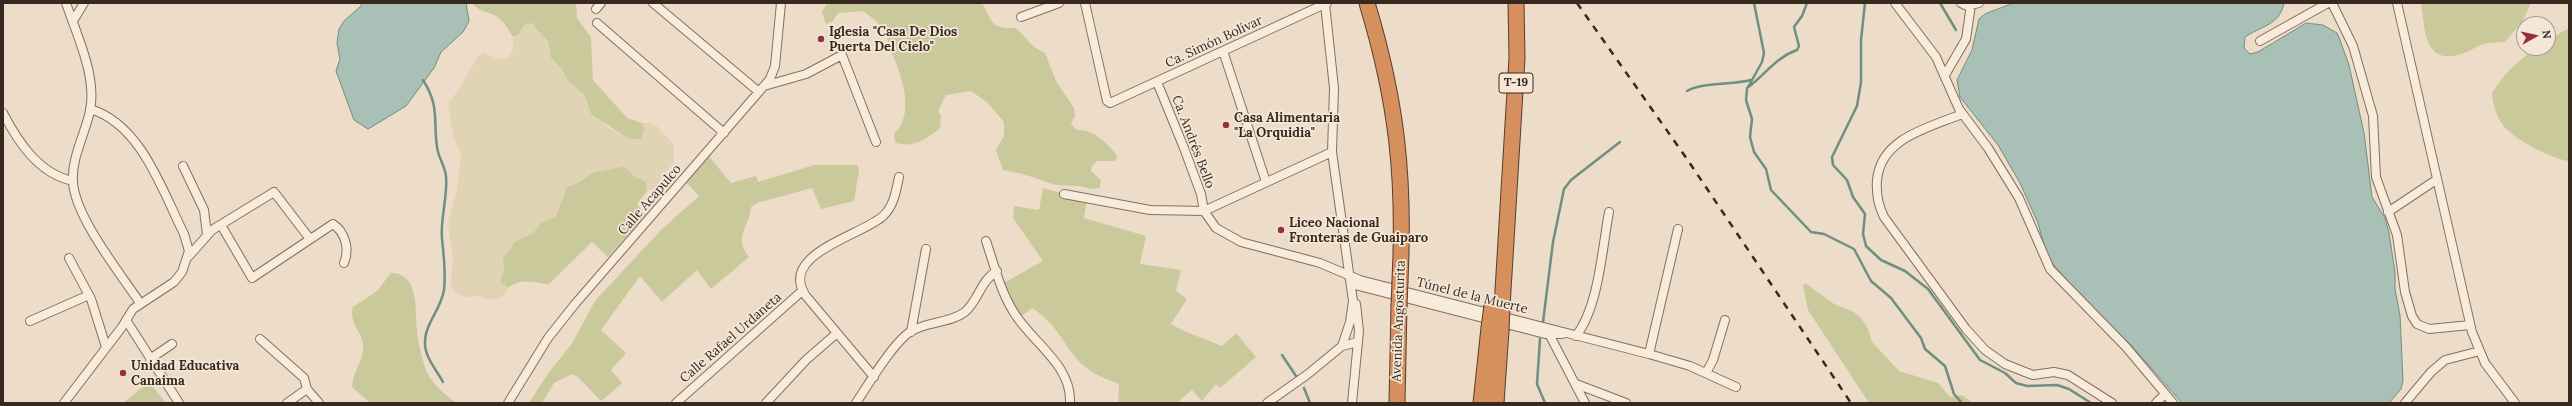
<!DOCTYPE html>
<html>
<head>
<meta charset="utf-8">
<style>
  body { margin:0 }
  #map { position:relative; width:2572px; height:406px; overflow:hidden; background:#ecdcc8; font-family:Lora,serif }
  canvas { display:block }
  .frame { position:absolute; inset:0; border:4px solid #382920; pointer-events:none }
  .north { position:absolute; left:2516px; top:16px; width:40px; height:40px; box-sizing:border-box; background:#f4e7d7; border:1px solid #a99b8e; border-radius:50%; rotate:82deg; font-size:11px; font-weight:700; line-height:16px; text-align:center; color:#382920 }
  .north::after { content:''; display:block; margin:auto; width:14px; height:18px; background:#93313f; clip-path:polygon(50% 0,100% 100%,50% 72%,0 100%) }
</style>
</head>
<body>
<div id="map">
<canvas width="2572" height="406"></canvas>
<div class="frame"></div>
<div class="north">N</div>
</div>
<script>
const ctx = document.querySelector('canvas').getContext('2d');
ctx.lineJoin = 'round';
function fill(path, color) {
  ctx.fillStyle = color;
  ctx.fill(path, 'evenodd');
}
function strokePath(path, color, width, dash) {
  ctx.strokeStyle = color;
  ctx.lineWidth = width;
  ctx.lineCap = dash ? 'butt' : 'round';
  ctx.setLineDash(dash || []);
  ctx.stroke(path);
}
function write(font, color, halo, rows, align = 'center') {
  ctx.font = font + ' Lora,serif';
  ctx.lineWidth = 3.5;
  ctx.setLineDash([]);
  ctx.textBaseline = 'middle';
  ctx.strokeStyle = halo;
  ctx.fillStyle = color;
  for (const [text, x, y, turn = 0] of rows) {
    ctx.save();
    ctx.translate(x, y);
    ctx.rotate((+turn || 0) * Math.PI / 180);
    ctx.textAlign = isNaN(turn) ? turn : align;
    if (halo) ctx.strokeText(text, 0, 0);
    ctx.fillText(text, 0, 0);
    ctx.restore();
  }
}
const farmland = new Path2D(`
  M531 23 548 41 551 58 561 68 568 81 584 95 587 106 608 127 629 139 644 129 642 123H650L657 126 674 145V162L655 188 647 191 646 182 634 176 625 167H621L592 173 578 183 567 187 556 216 541 223 533 233 515 242 503 258 504 270 500 281 508 288 504 296 491 300 478 296 465 297 453 291 451 282 453 261 448 222 457 190 461 156 454 138 448 104 461 86 477 57 484 53 500 60 508 58 513 50V37H515L524 25Z`);
const green = new Path2D(`
  M472 3H576L577 18 591 37 593 80 627 118 642 123 644 129 641 139H629L591 114 584 95 568 81 561 68 551 58 548 41 531 23 524 25 519 34 513 37C508 29 503 19 494 15 485 11 478 11 472 3Z
  M827 3H982C993 23 991 29 1016 28L1034 47 1045 53 1056 81 1074 108 1075 116 1071 124 1077 130C1093 129 1106 142 1116 154L1117 158 1114 161H1097L1091 167V171L1101 180 1100 188 1092 189 1079 186 1056 185 1023 174 1003 170 996 150 1004 136V122L988 103 971 91 946 95 938 111 941 115 940 128C929 138 909 150 895 142L894 134C917 113 900 70 889 47 887 42 888 36 885 32 880 23 871 17 863 11L838 13 833 21 826 24 822 12Z
  M2421 3H2531L2522 22 2505 42C2498 43 2489 42 2483 44 2475 47 2467 53 2458 55 2423 64 2425 27 2421 3Z
  M2569 28V161C2552 159 2513 139 2503 125 2496 116 2493 104 2492 93 2503 75 2526 48 2548 48V40Z
  M707 154 731 183 756 176 758 182 814 165H857L859 170 854 201 821 209 812 188 757 203 751 207C749 228 733 237 749 257L711 289 697 270 662 302 640 276 601 330 626 353 611 370 622 383 601 401 578 377 572 374 554 383 542 403H529L549 372 571 345 595 301 661 230 699 196 684 180Z
  M621 167H625L634 176 646 182 647 191 637 204 646 215 608 257 592 242 549 284C533 283 522 277 508 288L500 281 504 270 503 258 515 242 533 233 541 223 556 216 567 187 578 183 592 173Z
  M1043 188 1087 200 1084 218 1146 236 1140 264 1181 270 1176 291 1187 299 1171 324C1188 334 1204 338 1222 346L1236 333 1256 357 1220 388 1216 384 1202 401 1192 390 1177 403H1118L1119 384C1104 378 1087 372 1077 359 1060 339 1056 323 1032 308L1018 319 1002 284 1043 261 1013 218 1014 206 1039 210Z
  M391 273C419 272 415 311 417 330 417 339 423 363 427 372 433 385 445 394 456 403H370L352 387C353 371 361 364 363 351 366 334 348 325 353 307L377 291Z
  M1805 283 1834 304 1854 312 1861 318 1868 329 1872 342 1899 371 1938 383 1950 397 1962 395 1973 403H1869L1808 310 1803 286Z
  M149 382 166 403H123Z`);
const water = new Path2D(`
  M361 3H466L469 21 463 32 441 52 434 68 406 106 368 129 354 120 336 71 340 59 337 43 339 29 344 21 361 6Z
  M2014 3H2284C2280 25 2261 26 2245 37L2244 48 2250 54 2258 52 2306 23 2323 25 2337 33 2340 40 2349 65 2364 133 2372 197 2385 218 2389 233 2395 272V289L2400 315 2403 381 2401 389 2389 403H2182L2131 345 2094 311 2052 263 2046 252 2038 223 2020 183 1998 145 1960 97 1957 80 1972 50 1979 19 1985 14Z`);
const stream = new Path2D(`
  M1754 3 1764 53 1762 62 1747 89 1746 100 1752 119 1750 137 1754 152 1766 169 1771 190 1811 232 1824 234 1854 249 1871 281 1891 298 1921 338 1925 349 1945 366 1954 394 1962 403
  M1865 3 1861 40V82L1857 106 1832 157 1833 165 1847 180 1853 197 1865 214 1863 234 1866 246 1881 260 1905 271 1928 289 1980 360 2005 373 2016 383 2027 386 2057 385 2069 389 2091 403
  M1940 3 1956 30
  M423 80C440 107 433 119 437 147 438 157 445 166 446 176 448 197 440 218 442 239 444 257 446 273 444 290 441 310 424 324 425 344 425 357 437 371 443 382
  M1747 88C1764 76 1776 57 1797 50L1799 46 1794 27 1802 16 1807 3
  M1687 91C1704 82 1731 85 1751 80
  M1543 322 1553 242 1564 189 1571 180 1620 142
  M1540 339 1537 384 1545 403
  M1282 355 1296 376
  M1304 388 1310 403`);
const street = new Path2D(`
  M66 3C77 36 97 76 90 111 85 134 71 159 73 182 75 217 120 273 140 303
  M653 3 759 92
  M1085 3 1107 101 1110 103 1327 3
  M1895 3 1936 57 1959 109 1988 148 2019 198 2050 269 2126 347 2173 403
  M1961 3 1967 6 1979 3
  M2332 3 2353 46 2373 116 2376 177 2397 235 2405 292 2412 316 2417 324 2429 329 2470 325
  M2397 3 2472 332 2485 363 2515 403
  M1325 4 1334 88 1332 152 1353 301 1350 322 1342 346
  M596 9 601 3
  M1021 17 1059 3
  M73 21 84 3
  M597 23 724 133
  M2260 41 2328 3
  M1223 51 1266 182
  M1945 75 1966 39 1971 5
  M1157 82 1184 148 1201 194 1204 211 1216 228 1241 242 1320 263 1360 280 1649 354 1690 366 1736 387
  M764 86 806 74 842 55 876 142
  M3 113C18 142 39 174 73 181
  M1962 114C1928 128 1881 138 1877 180 1876 193 1878 205 1884 217L1966 329 1985 350 2005 364 2025 372 2033 375 2054 372 2068 375 2112 403
  M183 166 204 210 207 235
  M1064 194 1150 210 1204 211 1332 152
  M2388 212 2436 180
  M221 225 252 278 333 224C345 232 350 249 344 263
  M986 241C994 264 1000 290 1013 311 1030 341 1072 364 1070 403
  M189 256 212 230 274 192 310 239
  M69 258 91 299 106 347
  M1351 284 1545 334H1562
  M126 320 179 403
  M30 321 89 295
  M911 332 926 249
  M1548 332 1585 403
  M1576 336C1599 306 1602 249 1609 212
  M260 339 304 378 307 389 319 403
  M1649 354 1678 229
  M150 359 172 344
  M1706 373 1713 360 1725 320
  M874 377 806 296C777 254 863 235 883 216 894 206 896 191 899 177
  M1576 384 1626 403
  M64 403 122 327 133 309 174 282 182 272 189 251 184 234C162 190 141 124 90 109
  M287 403 307 389
  M508 403 548 338 575 304 770 79 775 66 781 3
  M676 403 802 291
  M766 403 806 360 837 333
  M856 403C868 385 893 343 910 332 926 321 949 324 965 312 979 300 980 281 997 271
  M1267 403 1308 374 1342 346 1358 342
  M1352 403 1359 331 1356 304
  M2156 403 2165 394
  M2405 403 2431 372 2445 360 2480 351`);
const highway = new Path2D(`
  M1367 3C1397 102 1405 177 1400 281
  M1502 307 1517 58 1516 3
  M1397 403 1399 306
  M1481 403 1489 328
  M1496 403 1501 331`);
const rail = new Path2D(`
  M1577 3 1687 159 1851 403`);
const highwayBridge = new Path2D(`
  M1399 306 1400 281
  M1489 328 1492 305
  M1501 331 1502 307`);
const markers = [
  [821,39,4,"#93313f"],
  [1226,125,4,"#93313f"],
  [1281,230,4,"#93313f"],
  [123,373,4,"#93313f"]
];
const shields = [
  [1516,83,34]
];
const shieldNames = [
  ["T-19",1516,83]
];
const poiNames = [
  ["Iglesia \"Casa De Dios",829,32],
  ["Puerta Del Cielo\"",829,47],
  ["Casa Alimentaria",1234,118],
  ["\"La Orquidia\"",1234,133],
  ["Liceo Nacional",1289,223],
  ["Fronteras de Guaiparo",1289,238],
  ["Unidad Educativa",131,366],
  ["Canaima",131,381]
];
const streetNames = [
  ["Ca. Simón Bolívar",1214,42,-25],
  ["Ca. Andrés Bello",1193,142,69],
  ["Calle Acapulco",650,200,-49],
  ["Túnel de la Muerte",1472,296,14],
  ["Avenida Angosturita",1399,321,-88],
  ["Calle Rafael Urdaneta",731,338,-41]
];
fill(farmland, '#e1d4b5');
fill(green, '#cac99c');
fill(water, '#a8c0b6');
strokePath(water, '#6f8f82', 1);
strokePath(stream, '#6f8f82', 2.5);
strokePath(street, '#876e5e', 10);
strokePath(highway, '#553d31', 17);
strokePath(street, '#f7ebdb', 8);
strokePath(highway, '#d6905e', 15);
strokePath(rail, '#382920', 2.5, [7, 7]);
strokePath(highwayBridge, '#553d31', 17, []);
strokePath(highwayBridge, '#d6905e', 15);
for (const [x, y, r, color] of markers) {
  const dot = new Path2D();
  dot.arc(x, y, r, 0, 2 * Math.PI);
  ctx.fillStyle = color;
  ctx.fill(dot);
  strokePath(dot, '#f4e7d7', 1.5);
}
for (const [x, y, w] of shields) {
  const box = new Path2D();
  box.roundRect(x - w / 2, y - 10, w, 20, 3);
  ctx.fillStyle = '#f4e7d7';
  ctx.fill(box);
  strokePath(box, '#382920', 1);
}
write('bold 12px', '#382920', null, shieldNames);
write('bold 13px', '#382920', '#f4e7d7', poiNames, 'left');
write('13px', '#382920', '#f4e7d7', streetNames);
</script>
</body>
</html>
